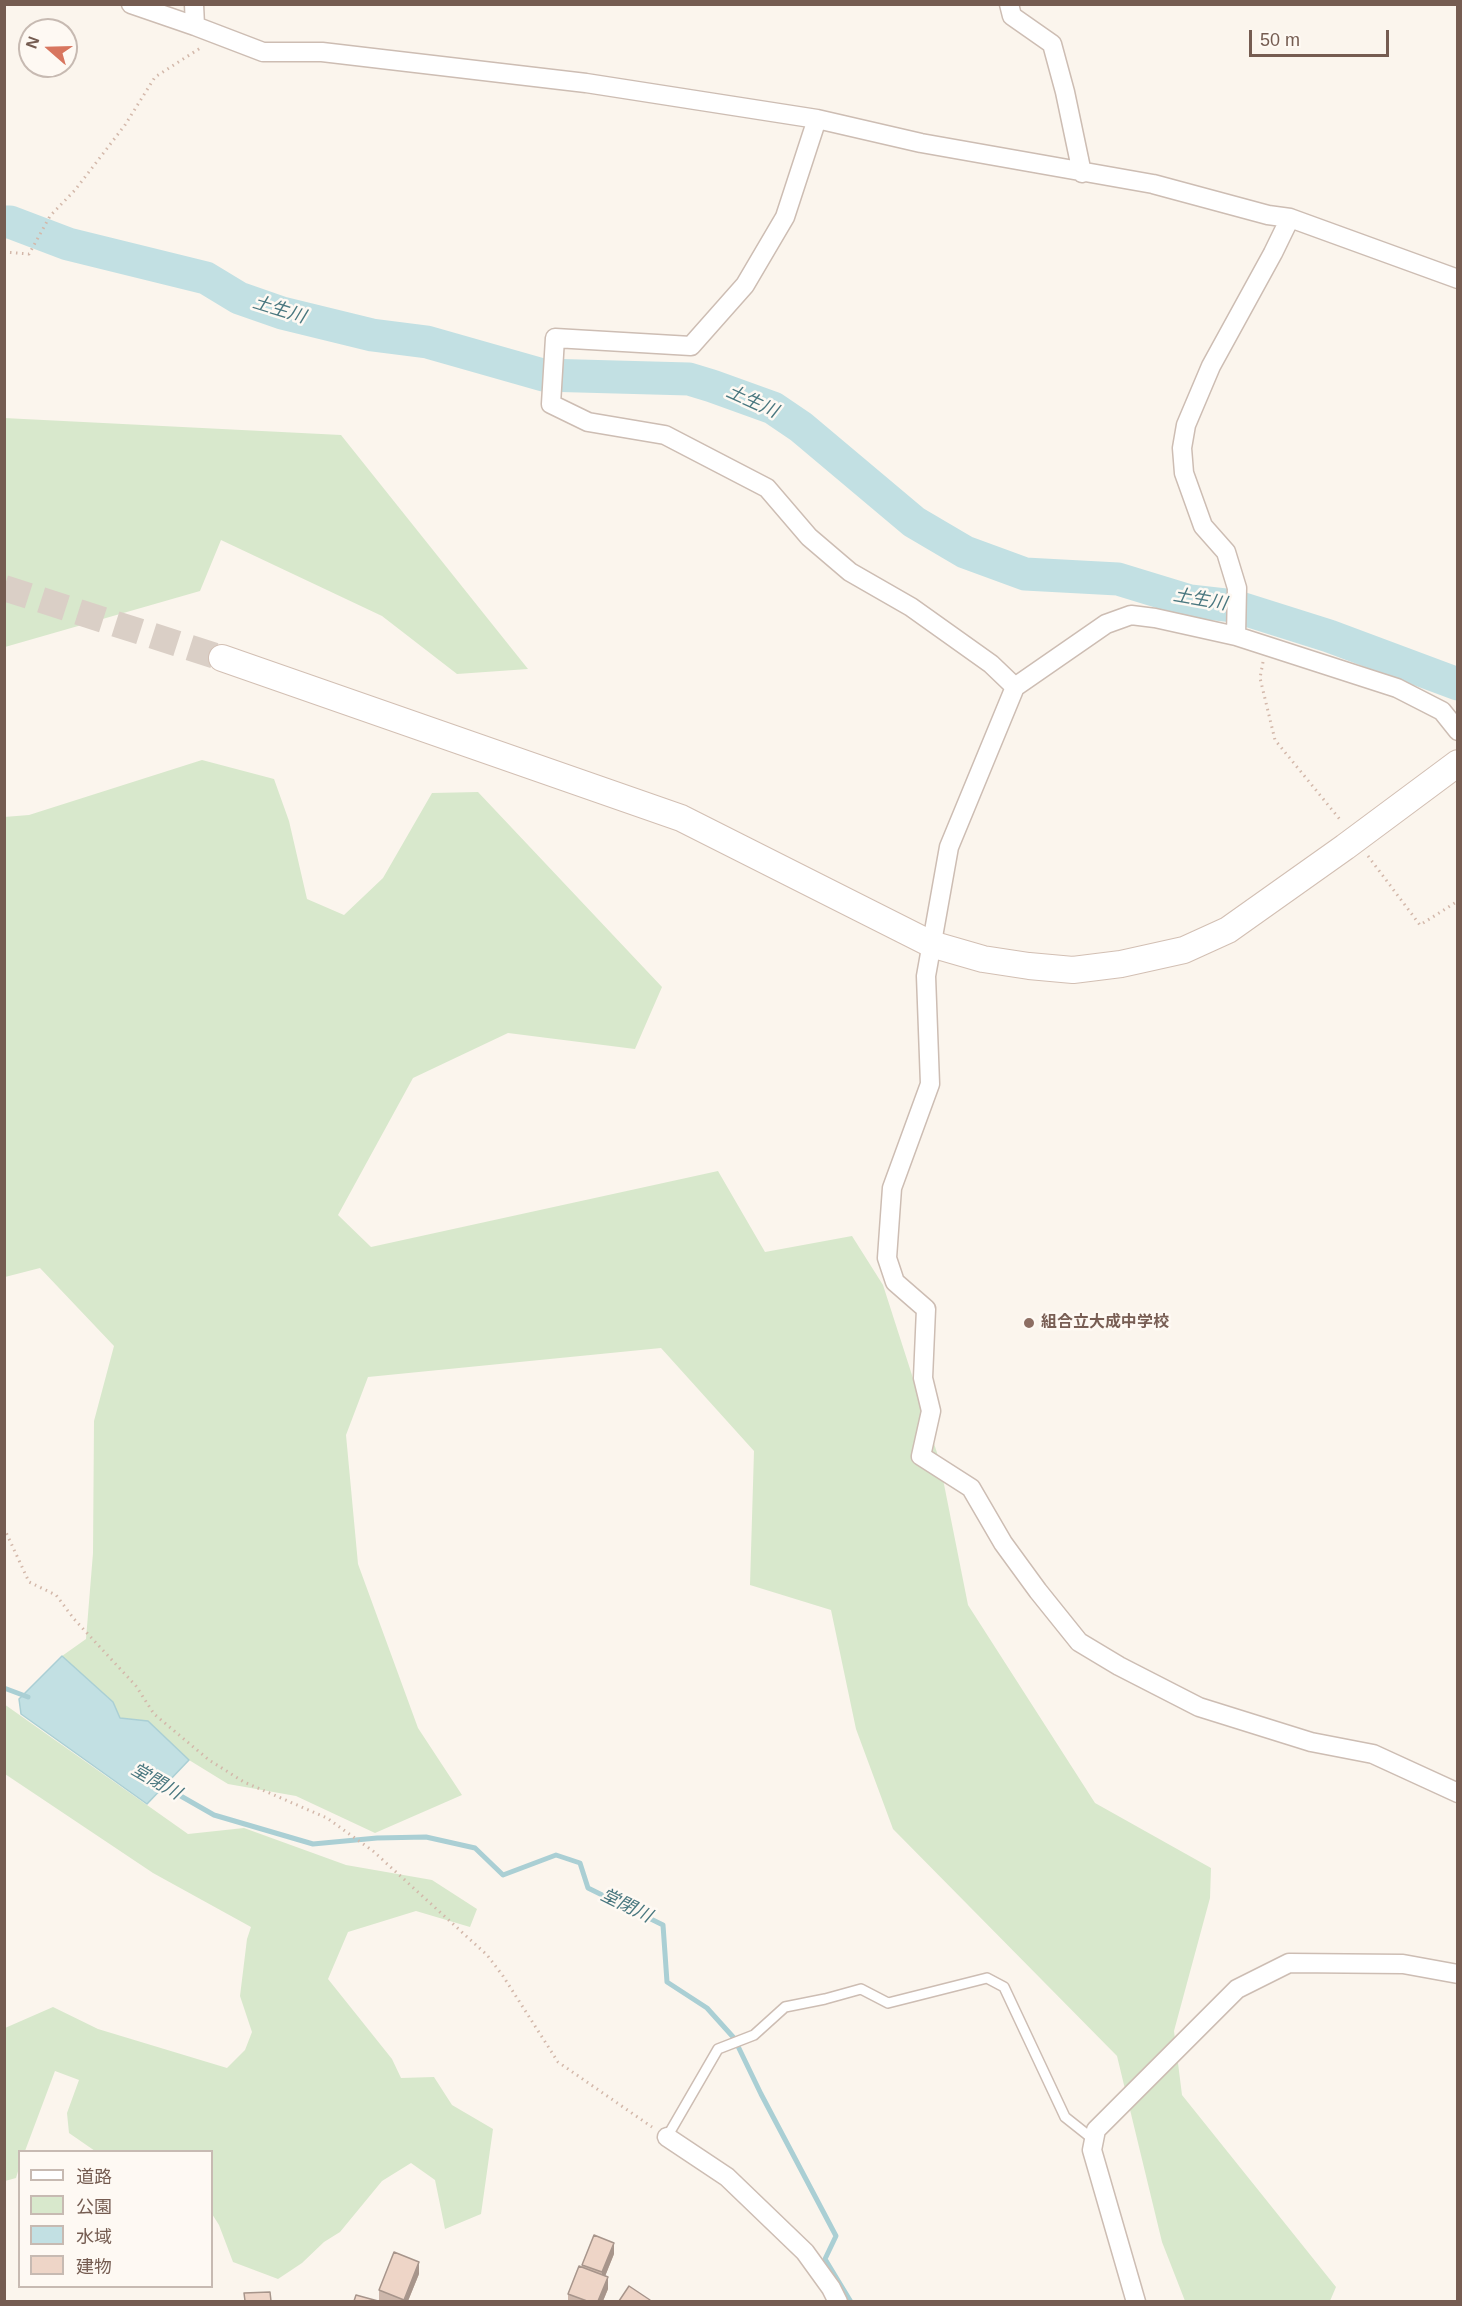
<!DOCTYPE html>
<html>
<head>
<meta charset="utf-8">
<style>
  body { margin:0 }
  #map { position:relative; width:1462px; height:2306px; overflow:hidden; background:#fbf5ed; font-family:Arial,"Noto Sans JP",sans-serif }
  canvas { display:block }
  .frame { position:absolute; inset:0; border:6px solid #755c51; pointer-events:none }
  .legend { position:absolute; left:18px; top:2150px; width:195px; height:138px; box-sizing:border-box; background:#fef9f3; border:2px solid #c7bab2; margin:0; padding:8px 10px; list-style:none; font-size:18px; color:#755c51 }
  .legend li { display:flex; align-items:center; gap:12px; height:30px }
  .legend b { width:30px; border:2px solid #c7bab2 }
  .north { position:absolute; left:18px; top:18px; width:60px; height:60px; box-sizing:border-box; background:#fef9f3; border:2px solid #c7bab2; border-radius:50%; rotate:290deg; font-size:16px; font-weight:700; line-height:24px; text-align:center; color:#755c51 }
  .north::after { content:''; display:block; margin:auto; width:21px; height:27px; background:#d8765f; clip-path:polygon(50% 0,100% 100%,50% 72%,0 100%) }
  .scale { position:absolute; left:1249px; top:30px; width:140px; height:27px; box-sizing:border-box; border:3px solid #755c51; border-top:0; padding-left:8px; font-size:18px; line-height:21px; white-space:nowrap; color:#755c51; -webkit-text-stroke:4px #fef9f3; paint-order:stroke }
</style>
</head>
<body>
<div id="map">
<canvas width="1462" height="2306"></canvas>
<div class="frame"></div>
<ul class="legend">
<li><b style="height:8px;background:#fff"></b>道路</li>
<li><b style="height:16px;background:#d8e8cc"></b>公園</li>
<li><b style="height:16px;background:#c2e0e3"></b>水域</li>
<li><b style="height:16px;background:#eed5c7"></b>建物</li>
</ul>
<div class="north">N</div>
<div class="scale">50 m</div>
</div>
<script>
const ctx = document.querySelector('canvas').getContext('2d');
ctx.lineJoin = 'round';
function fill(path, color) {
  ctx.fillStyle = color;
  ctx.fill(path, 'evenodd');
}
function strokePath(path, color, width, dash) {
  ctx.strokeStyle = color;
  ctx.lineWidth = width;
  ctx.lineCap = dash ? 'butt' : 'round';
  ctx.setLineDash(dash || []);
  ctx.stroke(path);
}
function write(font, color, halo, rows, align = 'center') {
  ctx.font = font + ' Arial,"Noto Sans JP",sans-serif';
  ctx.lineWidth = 5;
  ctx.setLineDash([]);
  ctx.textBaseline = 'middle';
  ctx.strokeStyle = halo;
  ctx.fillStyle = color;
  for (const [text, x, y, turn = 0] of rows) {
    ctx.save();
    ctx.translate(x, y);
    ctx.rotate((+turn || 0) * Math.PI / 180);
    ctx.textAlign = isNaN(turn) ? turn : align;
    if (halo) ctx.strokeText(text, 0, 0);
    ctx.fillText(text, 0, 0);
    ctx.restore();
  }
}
const green = new Path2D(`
  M4 418 341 435 528 669 457 674 382 616 221 540 200 591 5 647Z
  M202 760 274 779 289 821 307 899 344 915 383 878 432 793 478 792 662 987 635 1049 508 1033 413 1078 338 1215 371 1247 718 1171 765 1252 852 1236 883 1285 939 1459 968 1605 1095 1803 1211 1868 1210 1898 1174 2031 1182 2095 1336 2287 1330 2301H1185L1162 2242 1117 2056 893 1829 856 1729 831 1610 750 1585 754 1451 661 1348 368 1377 346 1435 358 1564 418 1728 462 1795 375 1833 296 1796 228 1784 189 1760 148 1721 120 1718 113 1702 62 1656 86 1639 93 1553 94 1421 114 1346 40 1268 5 1277 4 817 29 815Z
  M4 1704 188 1834 244 1828 346 1865 432 1880 477 1909 470 1927 416 1911 348 1932 328 1979 392 2059 401 2078 434 2077 452 2105 493 2129 481 2214 445 2229 435 2180 411 2163 382 2181 340 2232 324 2242 302 2263 278 2279 233 2262 219 2225 212 2214V2152L95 2151 69 2133 67 2113 79 2080 55 2071 25 2151 20 2152 19 2168 16 2178 5 2181V2028L53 2007 98 2029 227 2068 245 2050 252 2032 240 1996 247 1939 251 1927 153 1873 5 1774Z`);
const water = new Path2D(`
  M62 1656 113 1702 120 1718 148 1721 189 1760 147 1804 21 1714 19 1699Z`);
const stream = new Path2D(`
  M4 1688 28 1697
  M158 1783 214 1815 313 1844 377 1838 426 1837 475 1848 503 1875 556 1855 580 1863 588 1888 663 1925 667 1982 707 2008 734 2038 761 2094 836 2236 825 2259 851 2302`);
const river = new Path2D(`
  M4 222H10L68 244 206 278 239 298 282 313 372 335 427 342 543 375 689 379 712 386 773 408 801 427 914 522 965 552 1025 574 1118 579 1190 601 1234 606 1329 636 1458 684`);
const secondaryTunnel = new Path2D(`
  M4 588 222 658`);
const path = new Path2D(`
  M4 252 29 254 50 216 75 190 125 125 155 77 202 47
  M1263 662 1260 678 1275 740 1342 822
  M1368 856 1420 925 1458 901
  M4 1528 29 1582 56 1595 74 1619 136 1686 154 1714 209 1760 244 1782 327 1818 373 1851 487 1955 503 1976 558 2062 652 2127`);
const lane = new Path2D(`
  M667 2137 718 2049 754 2035 785 2007 825 1999 861 1989 888 2003 987 1978 1004 1987 1065 2117 1094 2140`);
const street = new Path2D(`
  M131 4 195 26 263 52H322L586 83 817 119 921 143 1153 184 1268 215 1290 218 1458 279
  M194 4 195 26
  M1009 4 1012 16 1052 44 1065 92 1082 173
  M817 119 785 217 745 285 691 346 555 338 551 404 588 422 665 435 767 488 809 537 850 572 911 607 991 664 1015 687
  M1236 636 1237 588 1226 552 1203 526 1184 473 1182 448 1186 425 1211 366 1273 253 1290 218
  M1458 731 1442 711 1397 688 1236 636 1155 618 1131 615 1106 624 1015 687 949 847 926 976 930 1084 892 1188 887 1258 895 1282 926 1309 923 1378 931 1411 921 1456 971 1488 1003 1543 1038 1591 1079 1642 1119 1666 1199 1707 1311 1742 1373 1754 1458 1793
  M667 2137 727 2177 805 2252 831 2288 838 2302
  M1136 2302 1092 2150 1096 2130 1237 1989 1289 1963 1403 1964 1458 1974`);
const secondary = new Path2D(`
  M222 658 681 818 931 944 983 959 1029 966 1073 970 1121 964 1184 950 1228 930 1345 847 1458 763`);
const wall = new Path2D(`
  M614 2254 605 2276 608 2289 603 2301H568V2294L582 2267V2265Z
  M419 2274 408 2301H379V2290Z`);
const shadedWall = new Path2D(`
  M614 2243V2254L602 2284V2272Z
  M419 2262V2274L408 2301H404Z
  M608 2277V2289L603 2301H598Z`);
const building = new Path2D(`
  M594 2235 614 2243 602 2272 582 2265Z
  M394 2252 419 2262 404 2300 379 2290Z
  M579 2266 608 2277 598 2301H587L568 2294Z
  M629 2286 650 2300 649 2301H619Z
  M270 2292 271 2301H245L244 2293Z
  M356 2295 378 2301H354Z`);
const markers = [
  [1029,1323,6,"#8d6e63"]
];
const educationNames = [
  ["組合立大成中学校",1041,1323]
];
const waterNames = [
  ["土生川",279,310,17],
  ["土生川",752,402,24],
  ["土生川",1200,600,10],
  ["堂閉川",156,1782,30],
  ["堂閉川",626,1906,26]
];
fill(green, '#d8e8cc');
fill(water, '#c2e0e3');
strokePath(water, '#aacfd4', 1.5);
strokePath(stream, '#aacfd4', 5);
strokePath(river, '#c2e0e3', 33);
strokePath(secondaryTunnel, '#dacfc6', 26, [26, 13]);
strokePath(lane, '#cdbdb3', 12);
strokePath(street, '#cdbdb3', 21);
strokePath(secondary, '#d2bfb3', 28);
strokePath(path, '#d3b8aa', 3, [1.5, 4.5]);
strokePath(lane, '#fff', 9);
strokePath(street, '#fff', 18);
strokePath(secondary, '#fff', 26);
fill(wall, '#cdb7ab');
fill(shadedWall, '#a7958b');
fill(building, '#eed5c7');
strokePath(building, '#a7958b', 1.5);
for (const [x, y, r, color] of markers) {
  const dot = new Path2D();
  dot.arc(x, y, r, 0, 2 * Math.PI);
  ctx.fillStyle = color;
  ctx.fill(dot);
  strokePath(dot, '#fef9f3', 2);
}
write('bold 16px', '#785e54', '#fef9f3', educationNames, 'left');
write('italic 18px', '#49777f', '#fef9f3', waterNames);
</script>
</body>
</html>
